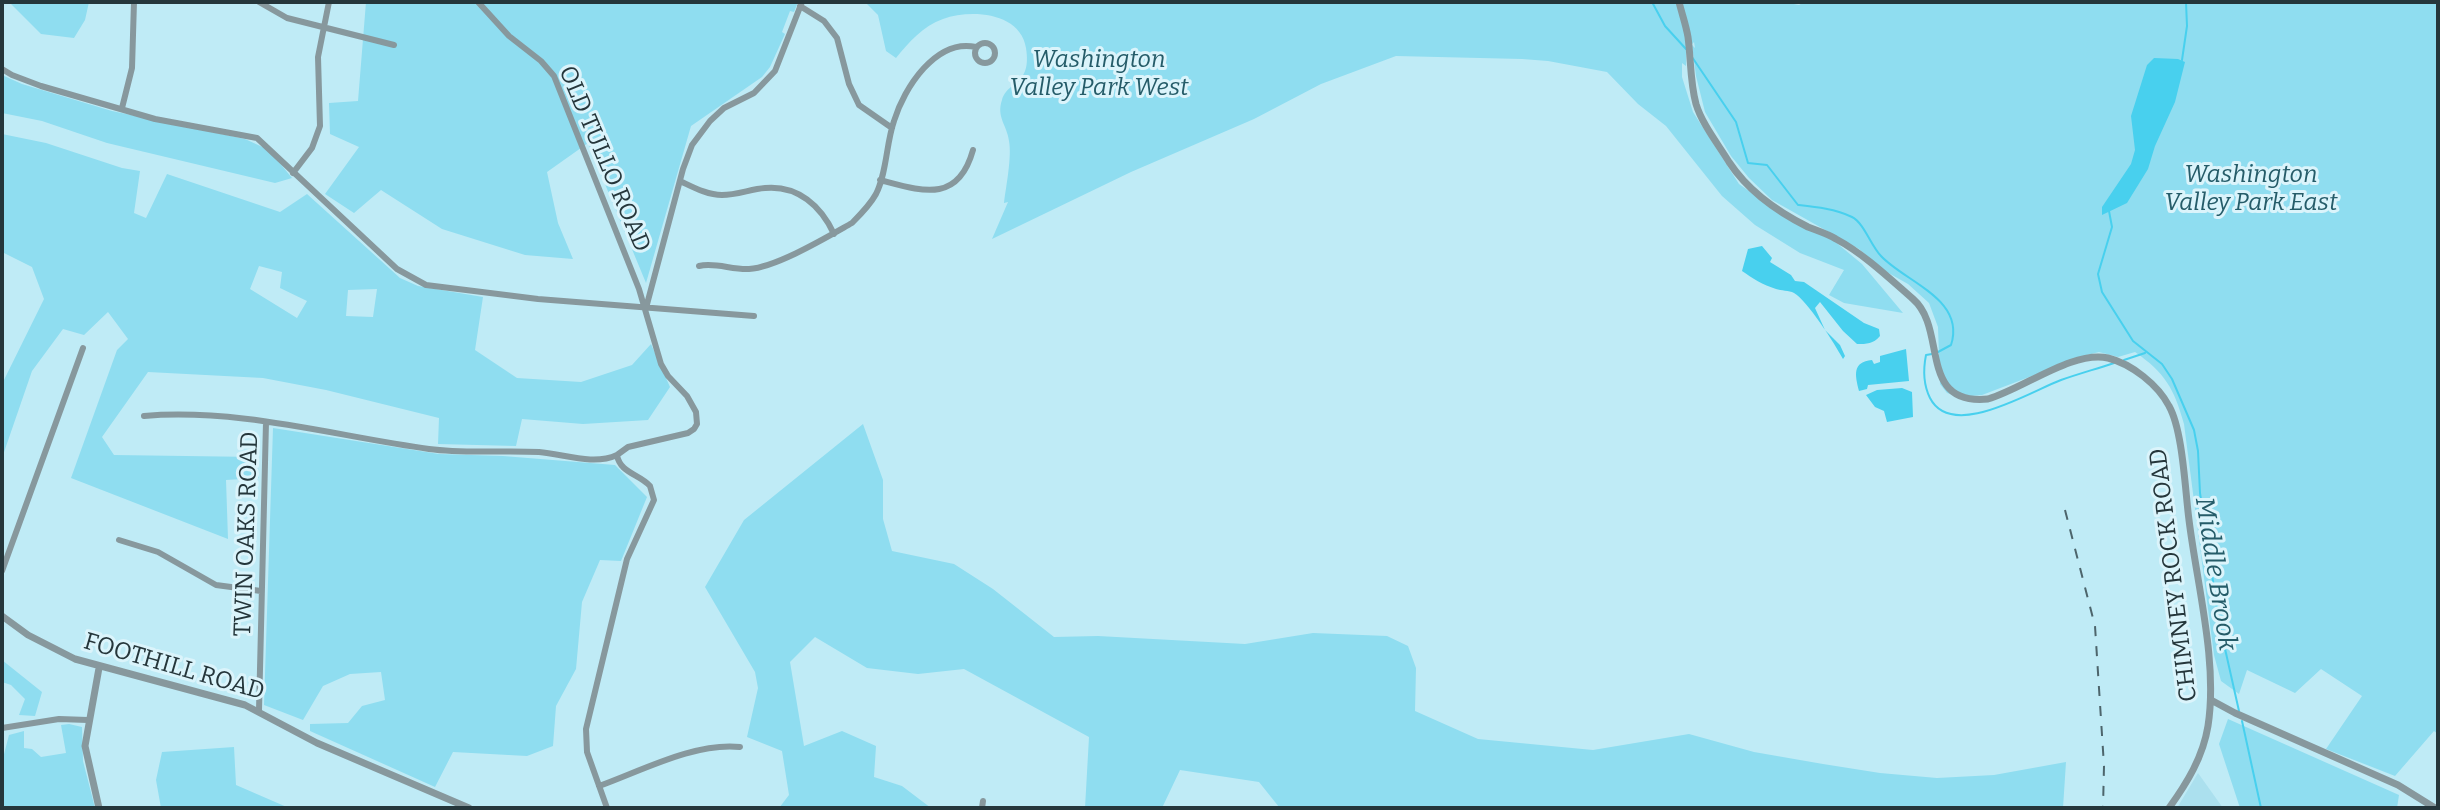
<!DOCTYPE html>
<html>
<head>
<meta charset="utf-8">
<style>
  body { margin:0 }
  #map { position:relative; width:2440px; height:810px; overflow:hidden; background:#bfebf6; font-family:Bitter,serif }
  canvas { display:block }
  .frame { position:absolute; inset:0; border:4px solid #25363b; pointer-events:none }
</style>
</head>
<body>
<div id="map">
<canvas width="2440" height="810"></canvas>
<div class="frame"></div>
</div>
<script>
const ctx = document.querySelector('canvas').getContext('2d');
ctx.lineJoin = 'round';
function fill(path, color) {
  ctx.fillStyle = color;
  ctx.fill(path, 'evenodd');
}
function strokePath(path, color, width, dash) {
  ctx.strokeStyle = color;
  ctx.lineWidth = width;
  ctx.lineCap = dash ? 'butt' : 'round';
  ctx.setLineDash(dash || []);
  ctx.stroke(path);
}
function write(font, color, halo, rows, align = 'center') {
  ctx.font = font + ' Bitter,serif';
  ctx.lineWidth = 6;
  ctx.setLineDash([]);
  ctx.textBaseline = 'middle';
  ctx.strokeStyle = halo;
  ctx.fillStyle = color;
  for (const [text, x, y, turn = 0] of rows) {
    ctx.save();
    ctx.translate(x, y);
    ctx.rotate((+turn || 0) * Math.PI / 180);
    ctx.textAlign = isNaN(turn) ? turn : align;
    if (halo) ctx.strokeText(text, 0, 0);
    ctx.fillText(text, 0, 0);
    ctx.restore();
  }
}
const built = new Path2D(`
  M2198 773 2223 808H2177Z`);
const green = new Path2D(`
  M9 2H89L85 20 74 38 41 34Z
  M366 2H798L794 12 790 11 782 32 785 34 770 67 762 77 691 126 646 283 588 143 547 172 558 223 573 259 525 255 442 229 381 190 354 213 325 194 359 147 330 134 329 103 358 101Z
  M865 2H1783L1799 5 1804 2H2438V734L2434 731 2395 776 2326 749 2362 696 2321 669 2295 693 2247 670 2239 694 2221 681 2214 655 2184 424C2174 388 2165 373 2135 352L2118 357 2099 352 2087 355 1982 395 1960 397 1947 393 1940 384 1938 327 1929 303 1908 284 1885 271 1859 249 1772 200 1749 178 1731 156 1705 112 1696 76 1692 45 1695 48 1694 42 1686 51V66L1682 63V77L1693 112 1739 184 1782 214 1833 240 1862 264 1903 313 1844 303 1829 295 1844 270 1800 253 1755 225 1722 196 1666 126 1638 104 1607 72 1548 61 1522 59 1396 56 1321 84 1254 119 1131 172 992 239 1008 202 1004 203C1006 186 1012 157 1009 141 1007 125 996 117 1002 100 1008 80 1032 86 1026 48 1020 12 971 9 943 19 923 26 909 42 896 58L886 51 878 15Z
  M2 75 22 84 112 111 245 139 269 150 292 178 275 183 107 143 42 121 2 113Z
  M2 134 46 143 122 168 140 171 134 213 146 218 167 174 280 212 307 194 400 278 418 286 483 297 475 350 517 378 581 382 632 365 651 344 670 387 648 420 583 424 522 419 516 446 438 444 439 418 326 390 263 378 148 372 102 437 114 455 257 457 259 478 226 480 228 539 71 478 117 350 128 339 108 312 84 335 63 329 32 371 2 458V384L44 299 32 267 2 252ZM259 266 282 272 280 288 307 301 297 318 250 289ZM377 289 373 317 346 316 348 290Z
  M863 424 883 480V519L892 551 954 564 993 589 1054 637 1098 636 1245 644 1313 633 1387 636 1408 646 1416 668 1415 711 1478 739 1593 750 1689 734 1754 752 1823 764 1880 773 1937 778 1994 775 2066 762 2063 808H1283L1279 807 1259 782 1180 770 1162 808H1085L1089 737 964 669 918 674 867 668 815 637 790 662 804 746 842 731 876 746 874 777 902 786 931 808H779L789 795 782 751 747 737 758 688 755 672 705 587 744 520Z
  M273 428 439 454 503 456 615 465 647 497 621 561 600 560 582 602 576 669 556 706 553 746 527 756 453 752 435 787 310 731V724L348 723 362 706 385 700 381 672 350 674 323 686 303 720 264 705Z
  M2 660 42 692 35 716 19 715 25 699 11 685 2 682Z
  M2228 719 2399 795 2397 808H2240L2219 744Z
  M69 724 82 727 83 761 95 808H2V762L9 735 24 731V748L32 749 41 757 66 753 61 725Z
  M234 747 236 785 289 808H161L156 780 162 752Z`);
const water = new Path2D(`
  M2154 58 2178 59 2185 62 2175 102 2155 146 2148 169 2127 203 2102 215V207L2131 164 2135 150 2131 116 2147 65Z
  M1762 246 1772 258 1770 262 1791 275 1795 281 1804 282 1864 323 1879 329 1880 336C1873 344 1867 344 1857 344L1843 331 1820 302 1815 308 1825 330 1840 345 1845 356 1843 359C1835 344 1807 300 1794 293 1789 290 1781 291 1776 289 1763 285 1752 278 1742 271L1748 249Z
  M1906 349 1909 381 1868 385 1867 389 1859 391C1855 375 1852 362 1872 360L1874 364 1880 362V356Z
  M1902 388 1912 392 1913 417 1887 422 1884 411 1875 407 1866 395 1877 390Z`);
const stream = new Path2D(`
  M1652 2 1665 26 1686 49
  M1692 57 1736 122 1748 163 1767 165 1798 205C1816 207 1835 209 1852 217 1864 223 1871 246 1881 256 1905 282 1966 299 1951 345L1938 352
  M2182 60 2187 26 2186 2
  M2109 211 2112 227 2098 274 2102 292 2133 341 2162 364 2172 379 2194 430 2198 451 2200 493 2219 622 2239 711
  M1932 354 1926 355C1923 370 1923 384 1930 398 1952 441 2031 391 2061 380 2078 374 2096 369 2114 363
  M2124 360 2145 353
  M2242 721 2261 808`);
const minor = new Path2D(`
  M259 2 287 18 394 45
  M478 2 509 36 541 61 554 76 639 289 661 364 668 376 687 396 696 412 697 424 694 429 688 433 628 447 617 455C620 473 639 474 650 486L654 500 627 559 586 729 587 752 607 808
  M800 6 824 21 837 38 849 84 859 105 892 128
  M975 53a10 10 0 1 1 20 0a10 10 0 1 1-20 0Z
  M2 69 12 75 41 86 155 119 257 138 397 269 426 285 538 299 754 316
  M122 108 132 68 134 2
  M293 173 312 148 320 126 318 57 329 2
  M880 180C922 191 958 204 973 150
  M680 181C693 187 707 195 722 195 737 195 751 189 765 188 798 185 821 206 834 234
  M699 266C715 262 732 270 749 269 777 267 827 237 852 223 861 214 870 205 876 194 887 172 886 144 894 121 904 88 936 38 976 47
  M646 308 683 169 692 145 710 121 724 108 754 93 775 71 802 2
  M144 416C239 408 335 436 429 449 466 454 502 450 539 452 564 454 593 466 617 455
  M119 540 158 552 216 585 261 591
  M2 571 83 348
  M259 710 266 422
  M2 728 59 719 88 720
  M599 786C641 771 695 742 740 747
  M982 808 983 801`);
const tertiary = new Path2D(`
  M1679 2C1682 14 1686 25 1688 37 1691 59 1690 82 1696 104 1702 124 1718 144 1729 162 1748 191 1778 212 1808 227 1818 231 1828 234 1836 239 1864 254 1889 278 1913 299 1948 329 1917 406 1988 399 2023 389 2073 350 2108 358 2132 364 2158 385 2169 406 2183 431 2185 490 2189 520 2197 585 2218 662 2208 726 2203 757 2187 783 2169 808
  M2 616 28 635 75 659 245 705 317 743 469 808
  M99 668 85 746 99 808
  M2211 700 2235 713 2398 785 2435 808`);
const rail = new Path2D(`
  M2065 510 2095 626 2104 766 2103 808`);
const parkNames = [
  ["Washington",1099,60],
  ["Valley Park West",1099,88],
  ["Washington",2251,175],
  ["Valley Park East",2251,203]
];
const streetNames = [
  ["OLD TULLO ROAD",604,159,67],
  ["TWIN OAKS ROAD",247,534,-88],
  ["CHIMNEY ROCK ROAD",2174,575,-97],
  ["FOOTHILL ROAD",174,667,16]
];
const waterNames = [
  ["Middle Brook",2215,574,81]
];
fill(built, '#abe0ee');
fill(green, '#8fddf0');
fill(water, '#48d0ee');
strokePath(stream, '#48d0ee', 2);
strokePath(minor, '#87989d', 6);
strokePath(tertiary, '#87989d', 7);
strokePath(rail, '#4d656c', 2, [10, 10]);
write('italic 24px', '#255c69', '#dbf4fb', parkNames);
write('24px', '#25363b', '#dbf4fb', streetNames);
write('italic 26px', '#255c69', '#dbf4fb', waterNames);
</script>
</body>
</html>
